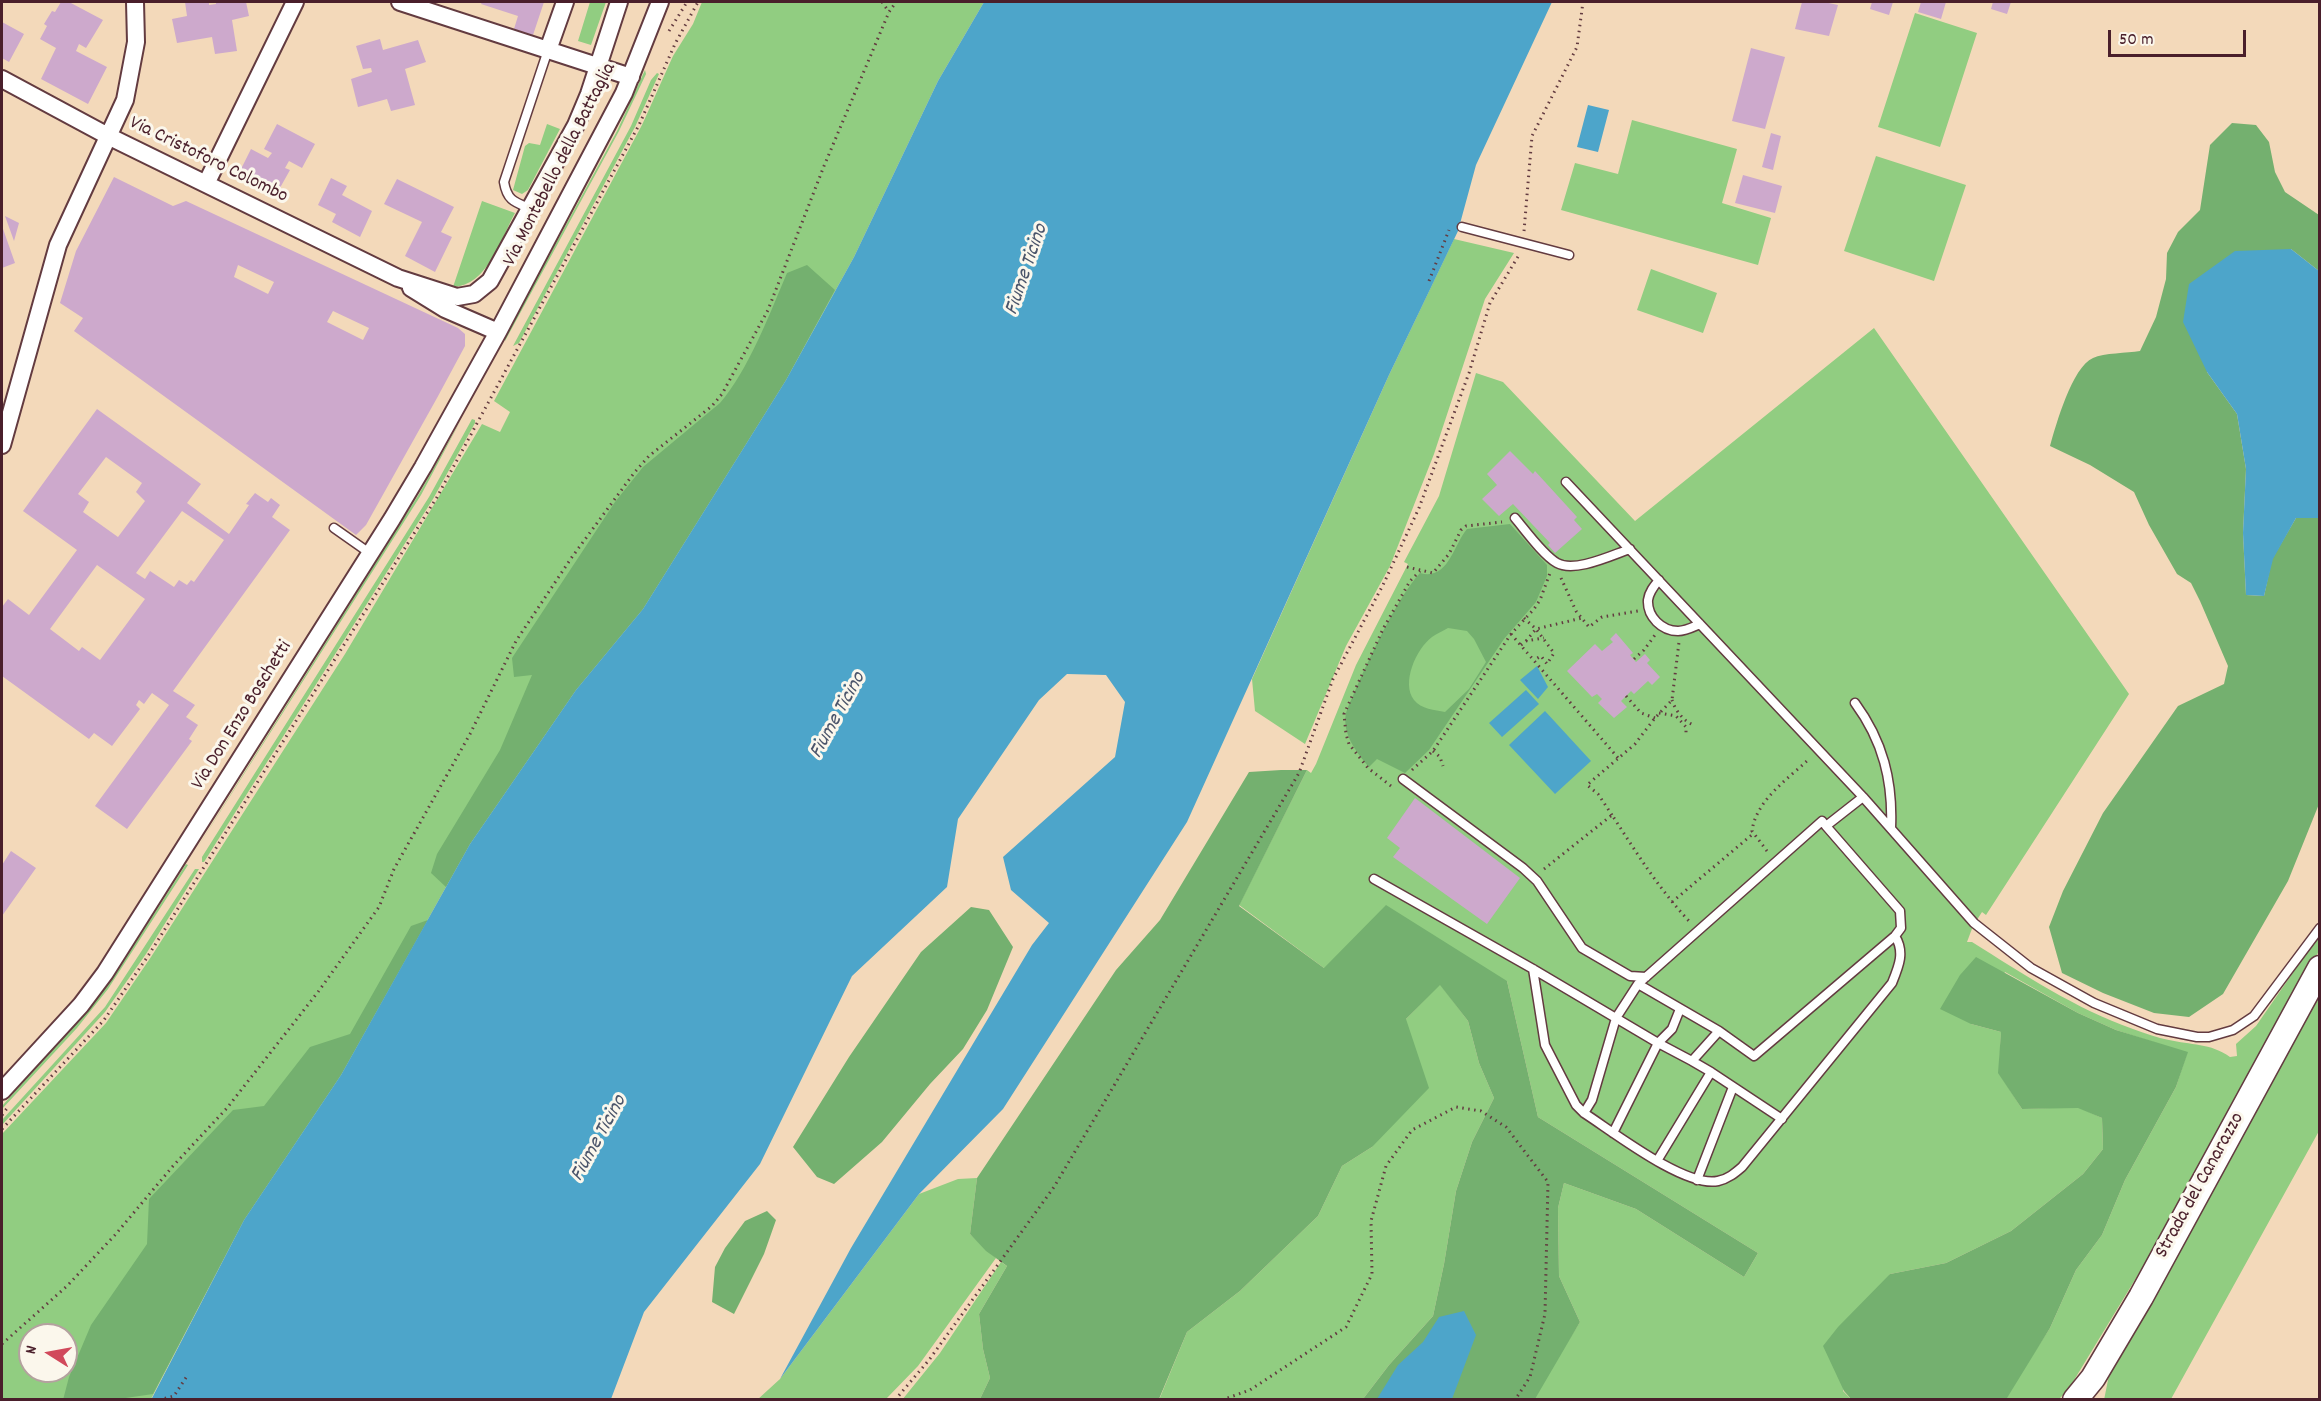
<!DOCTYPE html>
<html>
<head>
<meta charset="utf-8">
<style>
  body { margin:0 }
  #map { position:relative; width:2321px; height:1401px; overflow:hidden; background:#f3d9ba; font-family:Dekko,sans-serif }
  canvas { display:block }
  .frame { position:absolute; inset:0; border:3px solid #4a1f2b; pointer-events:none }
  .north { position:absolute; left:18px; top:1323px; width:60px; height:60px; box-sizing:border-box; background:#fbf7ec; border:2px solid #b4a19f; border-radius:50%; rotate:281deg; font-size:16px; font-weight:700; line-height:24px; text-align:center; color:#4a1f2b }
  .north::after { content:''; display:block; margin:auto; width:21px; height:27px; background:#d1495b; clip-path:polygon(50% 0,100% 100%,50% 72%,0 100%) }
  .scale { position:absolute; left:2108px; top:30px; width:138px; height:27px; box-sizing:border-box; border:3px solid #4a1f2b; border-top:0; padding-left:8px; font-size:18px; line-height:21px; white-space:nowrap; color:#4a1f2b; -webkit-text-stroke:4px #fbf7ec; paint-order:stroke }
</style>
</head>
<body>
<div id="map">
<canvas width="2321" height="1401"></canvas>
<div class="frame"></div>
<div class="north">N</div>
<div class="scale">50 m</div>
</div>
<script>
const ctx = document.querySelector('canvas').getContext('2d');
ctx.lineJoin = 'round';
function fill(path, color) {
  ctx.fillStyle = color;
  ctx.fill(path, 'evenodd');
}
function strokePath(path, color, width, dash) {
  ctx.strokeStyle = color;
  ctx.lineWidth = width;
  ctx.lineCap = dash ? 'butt' : 'round';
  ctx.setLineDash(dash || []);
  ctx.stroke(path);
}
function write(font, color, halo, rows, align = 'center') {
  ctx.font = font + ' Dekko,sans-serif';
  ctx.lineWidth = 6;
  ctx.setLineDash([]);
  ctx.textBaseline = 'middle';
  ctx.strokeStyle = halo;
  ctx.fillStyle = color;
  for (const [text, x, y, turn = 0] of rows) {
    ctx.save();
    ctx.translate(x, y);
    ctx.rotate((+turn || 0) * Math.PI / 180);
    ctx.textAlign = isNaN(turn) ? turn : align;
    if (halo) ctx.strokeText(text, 0, 0);
    ctx.fillText(text, 0, 0);
    ctx.restore();
  }
}
const green = new Path2D(`
  M590 2H606L591 45 578 41Z
  M702 2H984L938 81 854 257 786 380 643 609 576 690 470 844 341 1075 244 1220 151 1399H2V1134L106 1023 151 957 345 654 482 424 500 432 510 412 494 401 642 125 673 56 693 24ZM30 1335H66V1371H30Z
  M1915 13 1977 33 1940 147 1878 127Z
  M645 70 646 74 619 131 505 341V337L617 131Z
  M657 73 659 74 635 127 519 343 513 346 631 126 651 80Z
  M1632 120 1737 149 1722 203 1771 218 1758 265 1561 210 1575 163 1618 174Z
  M547 124 560 129 528 190 522 194 513 190 525 146 529 143 540 145Z
  M1876 156 1966 185 1934 281 1844 251Z
  M482 201 515 213C501 239 487 286 453 287Z
  M1454 239 1514 253 1485 299 1434 454 1390 566 1346 646 1305 744 1255 711 1252 679 1389 375Z
  M1651 269 1717 293 1703 333 1637 310Z
  M1874 328 2129 694 1986 915 1982 912 1973 926 1967 942H1972C2023 974 2076 1009 2133 1029 2145 1033 2157 1038 2169 1040 2190 1045 2211 1043 2230 1057L2237 1056 2236 1044 2256 1026 2319 935 2320 949 2215 1148 2068 1390 2059 1399H2004L2050 1328 2076 1270 2102 1235 2125 1180 2176 1087 2187 1053 2116 1030 2078 1013 2005 972 1971 1024 2001 1032 1999 1073 2022 1109 2078 1107 2102 1118 2103 1149 2083 1174 2011 1231 1946 1263 1890 1274 1843 1391 1851 1399 1531 1400 1580 1322 1559 1276 1558 1208 1564 1183 1636 1209 1744 1277 1758 1253 1538 1117 1507 981 1324 968 1239 905 1307 770 1311 773 1316 764 1356 665 1408 564 1404 562 1439 496 1476 373 1503 382 1635 521Z
  M472 419 475 420V423L433 499 204 862H202V857L429 497Z
  M461 420 421 495 194 853 419 494Z
  M186 864 188 865 108 989 77 1028 2 1109V1106L90 1008 117 972Z
  M195 869H199L146 954 105 1012 2 1125V1120L105 1007Z
  M1440 984 1468 1021 1479 1063 1494 1098 1472 1142 1456 1191 1444 1264 1433 1316 1389 1365 1363 1399 1159 1400 1187 1332 1240 1291 1318 1216 1342 1166 1372 1147 1406 1019Z
  M2319 986V1131L2171 1399 2104 1400 2109 1375Z
  M977 1178 970 1234 996 1258 918 1366 886 1399 757 1400 780 1379 919 1194 958 1179Z
  M1001 1262 1007 1266 979 1314 983 1349 990 1378 980 1399 902 1400 940 1353Z`);
const forest = new Path2D(`
  M2232 123 2256 125 2269 142 2275 172 2285 192 2319 215V271L2291 249 2207 372 2237 414 2246 469 2243 533 2246 595 2264 596 2272 559 2296 518H2319V804L2288 881 2223 994 2189 1017 2154 1013 2103 993 2062 973 2049 927 2063 891 2103 813 2178 706 2224 684 2228 666 2200 601 2191 583 2177 574 2149 525 2134 492 2090 465 2050 446C2056 425 2072 367 2093 358 2104 353 2127 353 2140 351L2156 317 2166 279 2167 253 2178 232 2200 210 2210 145Z
  M807 265 835 290 786 380 643 609 576 690 470 844 446 887 431 873 437 854 500 750 532 675 514 677 512 658 615 502 643 467 720 403C748 371 770 313 787 273Z
  M1510 524 1547 565V576L1536 602 1504 639 1429 750 1405 773 1377 759 1369 767C1356 752 1342 734 1346 713 1348 706 1352 698 1355 691 1369 659 1397 598 1420 573 1448 581 1453 546 1467 529ZM1448 628 1467 631 1474 639 1486 662 1469 689 1445 712C1435 710 1421 709 1414 700 1401 683 1416 649 1432 637 1436 634 1443 631 1448 628Z
  M1281 770H1307L1239 906 1324 968 1386 905 1507 981 1538 1117 1758 1253 1744 1277 1636 1209 1564 1183 1558 1208 1559 1276 1580 1322 1535 1399H1363L1389 1365 1433 1316 1444 1264 1456 1191 1472 1142 1494 1098 1479 1063 1468 1021 1440 985 1406 1019 1429 1088 1372 1147 1342 1166 1318 1216 1240 1291 1187 1332 1159 1399H980L990 1378 983 1349 979 1314 1007 1266 986 1251 970 1234 977 1178 1116 970 1160 920 1249 772Z
  M971 907 989 910 1013 947 987 1010 963 1049 930 1084 882 1142 834 1184 817 1177 793 1147 849 1057 921 952Z
  M428 920 341 1075 244 1220 153 1394 112 1400H63L69 1377 91 1325 147 1244 149 1199 233 1110 264 1106 310 1047 350 1034 411 926Z
  M1976 957 2078 1013 2116 1030 2188 1052 2176 1087 2125 1180 2102 1235 2076 1270 2050 1328 2007 1398 1851 1399 1844 1391 1823 1346 1838 1327 1890 1274 1946 1263 2011 1231 2083 1174 2103 1149 2102 1118 2078 1108 2022 1109 1998 1073 2001 1032 1971 1024 1940 1009 1960 975Z
  M767 1211 776 1220 764 1254 734 1314 712 1302 715 1267 725 1248 745 1221Z`);
const water = new Path2D(`
  M984 2H1552L1476 165 1458 231 1389 375 1187 822 1003 1109 919 1194 780 1379 851 1248 1032 945 1049 923 1011 890 1003 857 1115 757 1125 702 1106 675 1067 674 1039 700 958 819 947 887 852 976 760 1164 644 1312 611 1399 151 1400 244 1220 341 1075 470 844 576 690 643 609 786 380 854 257 938 81Z
  M1588 105 1609 110 1598 152 1577 147Z
  M2291 249 2319 271V518H2296L2273 559 2264 596 2246 595 2243 533 2246 469 2237 414 2207 372 2183 322 2189 284 2235 251Z
  M1537 666 1548 687 1538 699 1520 680Z
  M1526 690 1539 704 1502 737 1489 723Z
  M1545 711 1591 761 1555 794 1509 745Z
  M1464 1311 1476 1335 1452 1399H1377L1398 1365 1423 1342 1439 1317Z`);
const building = new Path2D(`
  M61 2H69L103 20 86 48 79 44 76 51 107 67 88 104 41 79 56 48 40 39 47 26 44 24 52 11 55 12Z
  M185 2H209V5L216 4V2H246L249 16 232 20 237 51 215 54 212 37 177 43 172 19 187 16Z
  M482 2H544L533 35 514 29 518 16 481 4Z
  M1802 2H1824L1838 5 1829 36 1795 29Z
  M1872 2H1893L1889 15 1870 9Z
  M1921 2H1946L1941 19 1918 12Z
  M1993 2H2011L2007 14 1991 9Z
  M2 22 24 34 9 62 2 58Z
  M380 39 383 50 418 40 426 62 405 69 415 105 391 111 387 99 358 107 351 79 372 72 371 68 363 69 356 46Z
  M1751 48 1785 57 1765 129 1732 121Z
  M277 124 315 144 302 168 289 161 285 168 290 170 276 195 238 175 251 149 268 158 272 153 264 149Z
  M1771 133 1781 136 1773 170 1762 167Z
  M1743 175 1782 186 1775 213 1735 203Z
  M114 177 173 206 186 201 458 328 465 334V346L437 398 366 525 356 535 74 331 83 318 60 303 76 251ZM238 265 274 282 268 294 234 277ZM333 311 369 328 363 340 327 322Z
  M331 178 347 186 342 195 372 211 360 237 332 222 336 214 318 205Z
  M397 179 454 207 441 232 452 237 435 272 405 256 422 222 384 204Z
  M5 216 19 223 14 241Z
  M2 226 15 263 2 268Z
  M97 409 201 484 187 503 229 534 249 505 246 504 255 493 268 502 271 498 280 505 272 517 290 530 173 691 195 705 186 717 198 725 189 739 192 741 127 829 95 806 169 705 152 693 144 704 139 700 136 705 140 709 112 746 94 733 89 739 2 676V607L8 599 29 615 77 550 23 511ZM106 457 142 483 136 492 145 501 118 537 83 512 89 502 78 494ZM182 511 224 540 194 582 191 580 187 585 179 580 174 587 150 571 145 579 136 573ZM97 565 145 599 100 660 82 647 79 651 50 629Z
  M1510 451 1533 474 1535 471 1577 517 1574 520 1582 529 1555 553 1548 545 1550 543 1513 504 1499 516 1482 499 1497 485 1487 474Z
  M1616 633 1633 653 1630 655 1636 662 1645 654 1650 660 1647 663 1660 677 1652 685 1648 681 1634 694 1631 691 1621 701 1627 707 1614 718 1598 703 1602 699 1597 694 1592 697 1567 671 1595 644 1602 651 1613 642 1610 639Z
  M1415 798 1520 878 1487 924 1393 857 1400 848 1387 838Z
  M11 851 36 868 2 916V865Z`);
const path = new Path2D(`
  M882 2 889 12
  M669 31 687 2
  M1524 231 1532 136 1577 47 1583 2
  M1429 281 1449 230
  M1407 567 1433 573 1449 554 1461 530 1466 526 1502 522
  M1561 578 1576 611 1589 627 1602 617 1638 611
  M1524 618 1536 629 1554 653 1547 664 1541 656 1534 660
  M1511 634 1619 759
  M1526 641 1536 629 1582 618
  M1521 645 1526 641 1544 638
  M1634 659 1644 650 1655 635
  M1626 696 1641 713 1655 718
  M1672 700C1675 710 1684 722 1694 725
  M1659 713 1676 716 1686 727V733
  M1433 751 1440 757 1443 766
  M1412 770 1433 751 1511 634 1534 609 1540 600 1550 573
  M1391 786 1368 768 1349 744 1346 734 1344 714 1383 629 1410 581 1420 571
  M1612 815 1598 794 1587 785 1635 744 1655 718 1672 700 1679 642
  M1767 851 1752 831C1756 800 1788 779 1809 759
  M1544 869 1612 815C1636 852 1659 889 1689 921
  M1672 902 1754 833
  M2 1115 8 1107
  M2 1129 104 1020 148 956 437 497 639 125 675 44 698 2
  M2 1344 68 1285 115 1235 173 1166 227 1108 318 992 379 907 394 869 470 734 516 641 572 557 634 473 649 456 712 406 722 394 768 310 824 166 889 12 896 2
  M159 1400 174 1396 187 1376
  M895 1400 929 1360 1054 1187 1299 773 1333 679 1383 585 1419 508 1469 373 1490 303 1519 255
  M1222 1400 1250 1390 1346 1327 1372 1274 1371 1221 1386 1166 1412 1130 1456 1107 1481 1111 1506 1127 1548 1182 1545 1314 1530 1377 1515 1400`);
const lane = new Path2D(`
  M529 208C514 202 507 200 504 182L548 50
  M1462 227 1569 255
  M1566 482 1863 797 1974 923 2031 968 2094 1003 2157 1029 2197 1037H2209L2233 1030 2254 1016 2320 928
  M1515 518C1526 531 1543 555 1557 563 1575 573 1612 555 1630 549
  M334 528 371 554
  M1659 580C1654 586 1649 592 1648 600 1647 617 1662 631 1678 631 1686 631 1693 627 1700 624
  M1855 703C1883 741 1893 781 1891 828
  M1403 779 1523 868 1537 881 1582 948 1630 976 1646 977
  M1826 826 1900 911 1901 928 1895 936 1754 1056 1719 1031 1638 984 1822 821 1826 826 1863 797
  M1374 879 1533 969 1658 1043 1672 1029 1680 1009
  M1533 969 1545 1045 1576 1105 1584 1113C1612 1131 1685 1188 1718 1181 1728 1179 1735 1173 1742 1167L1892 983C1899 966 1905 952 1895 936
  M1692 1061 1711 1072 1782 1119
  M1584 1113 1592 1100 1616 1018 1638 984
  M1613 1133 1658 1043 1692 1061 1719 1031
  M1657 1161 1711 1072
  M1697 1180 1733 1087`);
const street = new Path2D(`
  M400 2 631 77
  M548 50 565 2
  M2 79 108 136 398 278 457 297 474 294 490 281 576 125 589 94 619 2
  M206 184 295 2
  M411 288 445 309 498 332
  M2 445 58 245 125 100 136 42 135 2
  M2 1091 81 1005 105 973 392 519 423 467 498 332 624 93 660 2`);
const secondary = new Path2D(`
  M2075 1400 2093 1378 2141 1297 2320 968`);
const streetNames = [
  ["Via Cristoforo Colombo",208,161,26],
  ["Via Montebello della Battaglia",561,165,-63],
  ["Via Don Enzo Boschetti",243,716,-58],
  ["Strada del Canarazzo",2201,1186,-61]
];
const waterNames = [
  ["Fiume Ticino",1028,270,-71],
  ["Fiume Ticino",839,716,-61],
  ["Fiume Ticino",600,1139,-61]
];
fill(green, '#91cd81');
fill(forest, '#74b06f');
fill(water, '#4da5ca');
fill(building, '#cda9cc');
strokePath(lane, '#633b40', 11);
strokePath(street, '#633b40', 20);
strokePath(secondary, '#633b40', 27);
strokePath(path, '#633b40', 3, [1.5, 4.5]);
strokePath(lane, '#fff', 8);
strokePath(street, '#fff', 16);
strokePath(secondary, '#fff', 24);
write('20px', '#4a1f2b', '#fbf7ec', streetNames);
write('italic 21px', '#4b556b', '#fbf7ec', waterNames);
</script>
</body>
</html>
